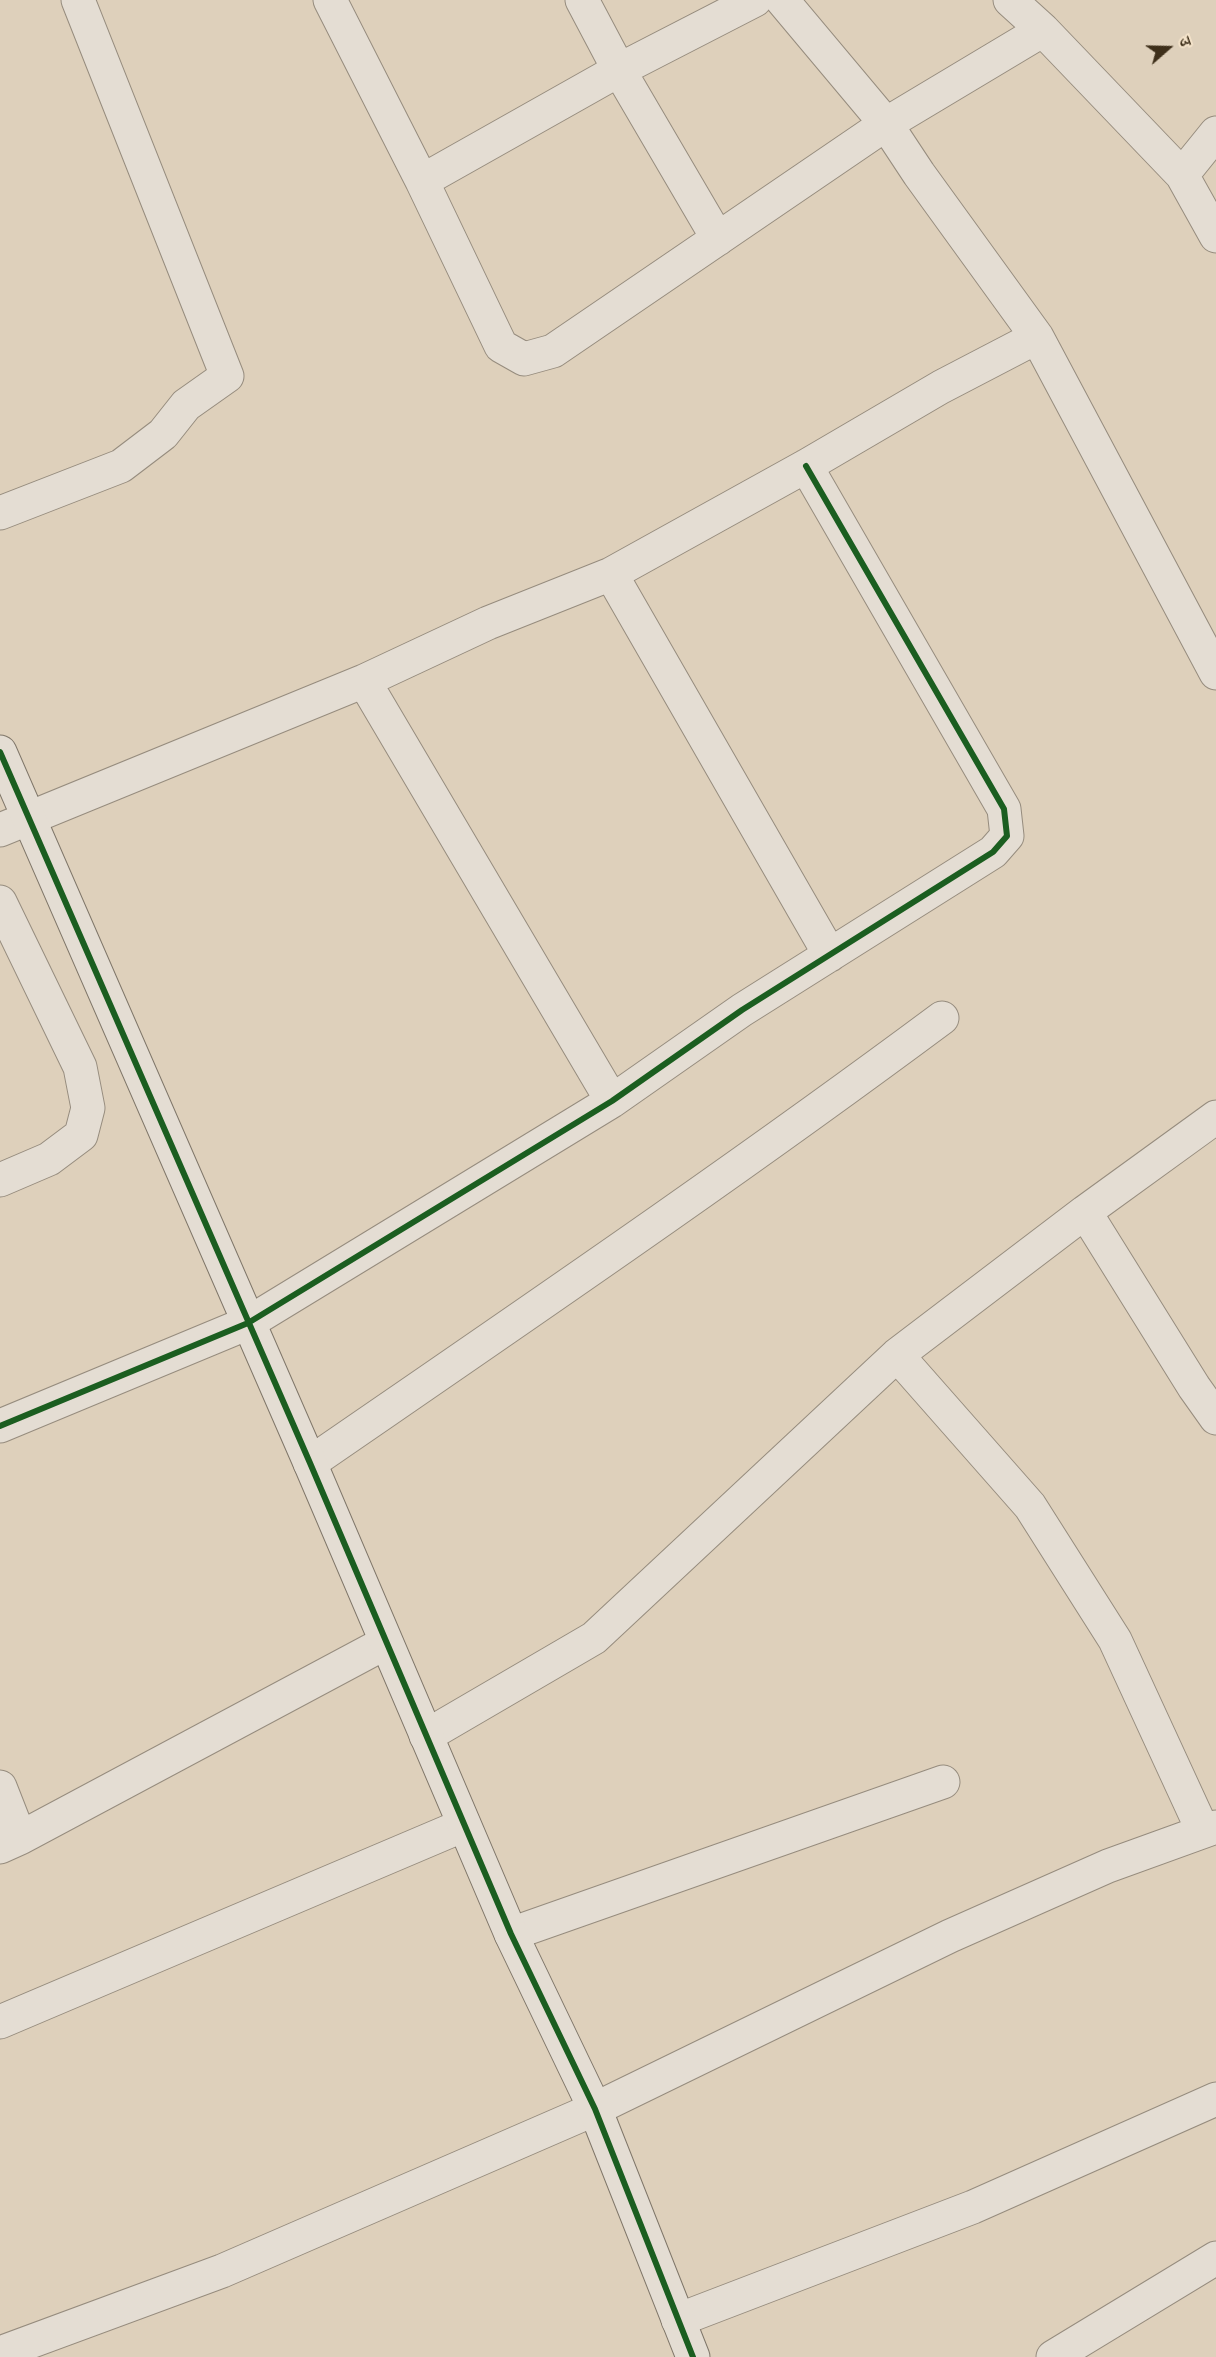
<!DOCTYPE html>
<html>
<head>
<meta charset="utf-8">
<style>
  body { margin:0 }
  #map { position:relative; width:1216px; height:2357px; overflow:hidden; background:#ded0bb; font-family:"IM FELL DW Pica","Noto Serif Devanagari",serif }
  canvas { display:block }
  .north { position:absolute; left:1138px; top:18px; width:60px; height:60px; -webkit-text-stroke:4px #f3e2c9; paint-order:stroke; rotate:70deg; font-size:16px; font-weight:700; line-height:24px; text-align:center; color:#3e2f1a }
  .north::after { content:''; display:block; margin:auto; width:21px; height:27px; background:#3e2f1a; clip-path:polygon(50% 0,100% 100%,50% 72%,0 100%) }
</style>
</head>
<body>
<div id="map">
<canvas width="1216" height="2357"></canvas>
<div class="north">उ</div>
</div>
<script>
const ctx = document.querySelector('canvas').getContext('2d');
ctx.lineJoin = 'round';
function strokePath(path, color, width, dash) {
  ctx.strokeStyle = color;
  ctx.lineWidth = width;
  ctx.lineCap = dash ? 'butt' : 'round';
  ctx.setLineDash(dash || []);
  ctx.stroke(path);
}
const street = new Path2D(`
  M330 0 422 181 501 346 524 359 553 351 886 124 1043 30
  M582 0 619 70 718 239
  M782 0 886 124 919 174 1037 337 1216 673
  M1010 0 1043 30 1182 175 1216 236
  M1182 175 1216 133
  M422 181 619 70 755 0
  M0 513 121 466 163 434 186 405 227 376 78 0
  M611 574 830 955
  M364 681 612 1101
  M0 830 364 681 488 623 611 574 806 466 941 387 1037 337
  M0 902 80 1067 88 1108 81 1135 49 1159 0 1180
  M1085 1212 1194 1387 1216 1418
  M897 1355 1030 1506 1115 1640 1203 1831
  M0 1426 248 1323 612 1101 742 1010 993 852 1007 836 1004 809 806 466
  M310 1463C522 1317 735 1172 942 1018
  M426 1736 594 1638 897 1355 1085 1212 1216 1117
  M0 1787 20 1838 0 1847
  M20 1838 385 1643
  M511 1934 943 1782
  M0 2022 464 1825
  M678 2320 973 2207 1216 2099
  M0 2353 222 2271 595 2109 950 1936 1108 1866 1216 1827
  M1053 2357 1216 2258`);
const secondary = new Path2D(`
  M0 752 310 1463 511 1934 595 2109 693 2357`);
const cycleway = new Path2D(`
  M0 752 310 1463 511 1934 595 2109 693 2357
  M0 1426 248 1323 612 1101 742 1010 993 852 1007 836 1004 809 806 466`);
strokePath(street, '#968c7e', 35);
strokePath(secondary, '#7f7669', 35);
strokePath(street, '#e4ddd3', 33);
strokePath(secondary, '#e4ddd3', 33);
strokePath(cycleway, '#1b5e20', 6);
</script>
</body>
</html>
